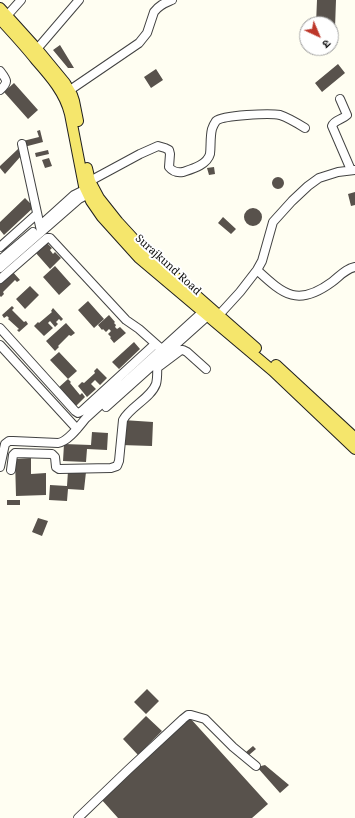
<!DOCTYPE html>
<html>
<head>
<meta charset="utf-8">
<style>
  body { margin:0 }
  #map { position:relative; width:355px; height:818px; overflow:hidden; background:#fffef2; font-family:"Noto Serif","Noto Sans Devanagari",serif }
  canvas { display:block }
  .north { position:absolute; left:299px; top:16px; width:40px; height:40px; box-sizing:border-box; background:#fff; border:1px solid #9f9f9f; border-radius:50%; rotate:136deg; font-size:11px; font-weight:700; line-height:16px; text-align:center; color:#0f0f0f }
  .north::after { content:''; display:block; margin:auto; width:14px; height:18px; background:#bd372a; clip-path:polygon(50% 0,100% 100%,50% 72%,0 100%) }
</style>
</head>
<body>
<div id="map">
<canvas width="355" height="818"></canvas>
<div class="north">उ</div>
</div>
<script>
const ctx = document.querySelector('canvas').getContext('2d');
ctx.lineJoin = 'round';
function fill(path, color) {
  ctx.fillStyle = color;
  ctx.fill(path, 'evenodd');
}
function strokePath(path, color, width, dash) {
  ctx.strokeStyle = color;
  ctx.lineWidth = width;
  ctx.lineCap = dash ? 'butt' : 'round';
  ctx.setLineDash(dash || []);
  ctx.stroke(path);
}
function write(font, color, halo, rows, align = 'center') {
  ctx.font = font + ' "Noto Serif",serif';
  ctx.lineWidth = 4;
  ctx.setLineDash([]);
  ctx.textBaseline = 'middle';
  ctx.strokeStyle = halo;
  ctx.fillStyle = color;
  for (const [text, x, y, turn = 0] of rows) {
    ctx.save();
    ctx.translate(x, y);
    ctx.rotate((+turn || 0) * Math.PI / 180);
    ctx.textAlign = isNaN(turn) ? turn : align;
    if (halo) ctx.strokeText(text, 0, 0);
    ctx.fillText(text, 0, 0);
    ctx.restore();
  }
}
const building = new Path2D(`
  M317 0H336L335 28 331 27V24H316Z
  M60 45 74 68H68L53 50Z
  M338 64 345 73 322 92 315 83Z
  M156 69 163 80 151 88 144 77Z
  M14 83 38 110 28 119 4 92Z
  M40 130 43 142 24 147 23 141 39 137 37 131Z
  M18 149 21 156 5 174 0 168V166Z
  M48 150 49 154 36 157 35 153Z
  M49 158 52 166 45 168 42 160Z
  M214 167 215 174 209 175 207 168Z
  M272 183a6 6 0 1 1 12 0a6 6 0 1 1-12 0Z
  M355 192V205L351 206 348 194Z
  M25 198 34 207 4 235 0 230V222Z
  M244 217a9 9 0 1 1 18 0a9 9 0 1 1-18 0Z
  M223 217 236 229 231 234 218 223Z
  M46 242 52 248 50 250 53 254 55 252 61 258 50 269 35 252Z
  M55 266 71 284 59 295 43 277Z
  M11 270 20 280 17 282 15 280 3 292 4 294 1 297 0 296V281Z
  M30 286 39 295 25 309 16 299Z
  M88 301 104 319 94 328 78 310Z
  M12 306 14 308 12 310 24 322 26 321 28 324 19 332 17 330 19 329 8 319 9 318 7 316 4 318 2 315Z
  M53 308 63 319 61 321 59 319 56 322 58 324 55 327 50 321 48 323 53 328 44 336 34 326 38 322 39 323 52 312 51 311Z
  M109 315 115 322 114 323 116 325 115 327 117 329 120 327 126 333 114 343 110 338 111 337 108 334 111 331 109 329 106 332 103 329 102 330 98 325Z
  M66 323 75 333 71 336 69 335 58 346 59 347 55 351 46 341Z
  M134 342 140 349 119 369 112 362Z
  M59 352 77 371 68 379 50 360Z
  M97 368 107 378 100 385 95 380 91 384 96 389 87 397 78 386 82 382 84 383 95 373 94 371Z
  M68 379 71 382 70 383 80 395 82 393 85 397 75 407 58 388Z
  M123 420 153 422 152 446 121 445Z
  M92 432 108 433 107 450 87 449 86 462 63 461 64 444 91 445Z
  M31 458V474L46 473V495L16 496 15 459Z
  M68 471 86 472 84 490 68 489 67 501 49 500 50 485 67 486Z
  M7 500H20V505H7Z
  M38 518 48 521 42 536 32 532Z
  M147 689 159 701 146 714 134 702Z
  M146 716 162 731 138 755 123 739Z
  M190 718 268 804 252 818H118L101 799Z
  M253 746 256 749 249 755 246 752Z
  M265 765 289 785 280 793 257 767Z`);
const minor = new Path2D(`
  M4 19 21 0
  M37 49 79 0
  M0 71C7 80 9 82 0 90
  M70 90 139 43 147 33 154 12C159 5 165 3 172 0
  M340 99 347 115C342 120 334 120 332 126L351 170
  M22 144 41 231
  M90 181 140 154 158 146 165 148 169 150 170 154 169 167C173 172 177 173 183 172 192 169 207 165 210 154 211 146 210 137 212 129 213 126 214 124 216 121 223 115 270 113 280 115 289 118 297 123 305 128
  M43 223 74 195 84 190
  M0 247 37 214
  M0 260 33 232
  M0 268 79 199 92 192
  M257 270C284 295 298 307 332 282 340 276 345 269 355 267
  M0 279 47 238H50L126 320 139 329 166 353
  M219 315 240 292 257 270 262 261 273 222 292 201 308 186 319 178 338 172 355 170
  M0 328 75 411 78 413 82 411 155 344
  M0 345 77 429
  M157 368 181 350H183L187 352 206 369
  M106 407 211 313
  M0 467 5 444 9 441H13L58 443C68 442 80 425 86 418L207 308
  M11 470 13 455 15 453 52 454 55 457 56 467 59 469 111 468 117 466 119 461 123 420C130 407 151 398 156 384 158 377 157 368 157 361
  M78 818 128 770 183 719 188 715H191L205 719 233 747 256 766`);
const major = new Path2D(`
  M0 8 37 49 65 83 72 95 74 101 78 121
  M0 19C12 32 25 46 36 60 51 77 65 93 70 114L84 186 91 201 102 217 139 258 273 371 355 449
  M87 168 90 181 99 198 118 222 140 246 256 348
  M276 365 355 438`);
const streetNames = [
  ["Surajkund Road",168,265,42]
];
fill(building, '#58524c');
strokePath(minor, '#424242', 10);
strokePath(major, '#202020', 12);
strokePath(minor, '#fff', 8);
strokePath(major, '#f5e66c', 10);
write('11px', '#0f0f0f', '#fff', streetNames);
</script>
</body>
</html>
